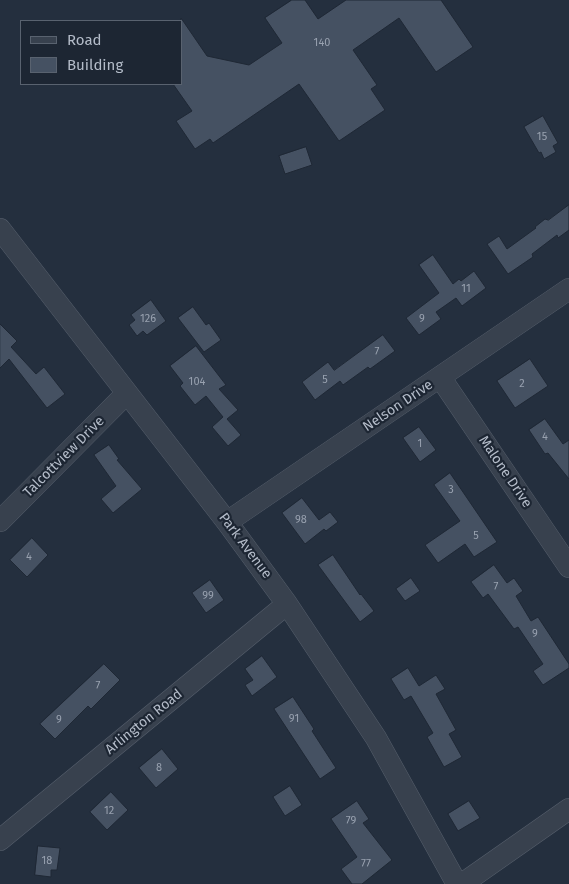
<!DOCTYPE html>
<html>
<head>
<meta charset="utf-8">
<style>
  body { margin:0 }
  #map { position:relative; width:569px; height:884px; overflow:hidden; background:#242f3e; font-family:"Fira Sans",sans-serif }
  canvas { display:block }
  .legend { position:absolute; left:20px; top:20px; width:162px; height:65px; box-sizing:border-box; background:#1d2633; border:1px solid #59626f; margin:0; padding:6px 9px; list-style:none; font-size:15px; color:#b4bcc9 }
  .legend li { display:flex; align-items:center; gap:10px; height:25px }
  .legend b { width:25px; border:1px solid #59626f }
</style>
</head>
<body>
<div id="map">
<canvas width="569" height="884"></canvas>
<ul class="legend">
<li><b style="height:6px;background:#38414e"></b>Road</li>
<li><b style="height:14px;background:#455162"></b>Building</li>
</ul>
</div>
<script>
const ctx = document.querySelector('canvas').getContext('2d');
ctx.lineJoin = 'round';
function fill(path, color) {
  ctx.fillStyle = color;
  ctx.fill(path, 'evenodd');
}
function strokePath(path, color, width, dash) {
  ctx.strokeStyle = color;
  ctx.lineWidth = width;
  ctx.lineCap = dash ? 'butt' : 'round';
  ctx.setLineDash(dash || []);
  ctx.stroke(path);
}
function write(font, color, halo, rows, align = 'center') {
  ctx.font = font + ' "Fira Sans",sans-serif';
  ctx.lineWidth = 4.5;
  ctx.setLineDash([]);
  ctx.textBaseline = 'middle';
  ctx.strokeStyle = halo;
  ctx.fillStyle = color;
  for (const [text, x, y, turn = 0] of rows) {
    ctx.save();
    ctx.translate(x, y);
    ctx.rotate((+turn || 0) * Math.PI / 180);
    ctx.textAlign = isNaN(turn) ? turn : align;
    if (halo) ctx.strokeText(text, 0, 0);
    ctx.fillText(text, 0, 0);
    ctx.restore();
  }
}
const building = new Path2D(`
  M292 0H305L318 19 346 0H441L473 47 436 72 399 18 353 50 377 85 371 89 385 110 339 141 299 84 213 143 210 139 195 149 176 121 192 111 173 84H181V18L207 56 249 65 282 43 265 18Z
  M543 116 558 143 553 146 556 152 544 159 541 152 539 153 524 127Z
  M306 147 312 165 285 174 279 156Z
  M569 205V230L558 238 557 235 532 254 533 257 508 274 487 244 499 236 507 249 536 228 535 227 545 219 548 220Z
  M433 255 453 284 459 279 461 281 474 271 486 288 462 306 456 298 436 312 441 319 419 335 406 318 439 293 419 265Z
  M151 300 166 321 147 335 143 331 137 336 129 325 135 320 131 315Z
  M193 307 206 325 209 323 221 340 204 352 178 318Z
  M0 324 17 341 11 347 36 374 44 367 65 394 47 408 9 359 0 368Z
  M383 335 395 351 370 369 368 367 343 385 340 381 315 400 302 382 328 362 334 370Z
  M196 346 226 385 219 389 238 410 227 419 241 435 228 446 212 427 223 417 206 396 195 405 180 386 183 383 170 366Z
  M530 359 548 386 515 408 497 381Z
  M545 419 563 444 569 440V479L548 453 545 454 529 430Z
  M419 427 436 450 420 462 403 438Z
  M109 445 119 459 117 460 142 489 113 513 101 499 116 486 94 455Z
  M450 473 497 542 474 557 465 544 438 563 425 545 460 521 434 485Z
  M302 498 319 520 330 512 338 522 326 531 324 529 305 544 282 513Z
  M32 538 48 555 27 577 10 560Z
  M333 555 360 595 361 594 374 611 360 622 318 565Z
  M494 565 507 583 514 578 523 591 516 596 531 621 538 617 569 664V668L543 685 533 671 543 664 518 627 514 629 488 594 483 598 471 582Z
  M411 578 420 591 405 601 396 589Z
  M210 580 224 600 206 613 192 593Z
  M262 656 277 677 252 696 245 685 253 680 245 669Z
  M104 664 120 680 91 709 88 706 55 739 40 724Z
  M408 668 419 686 436 675 445 689 436 694 456 730 449 734 462 757 444 767 427 737 433 733 411 696 404 700 391 679Z
  M293 697 314 729 312 731 336 768 320 779 274 709Z
  M162 749 178 769 156 788 139 768Z
  M290 786 302 805 285 816 273 797Z
  M111 792 128 810 107 830 90 812Z
  M357 801 369 819 363 823 392 860 362 884H352L341 869 357 857 331 819Z
  M469 801 480 818 458 831 448 814Z
  M38 846 60 848 57 870H51V877L35 875Z`);
const minor = new Path2D(`
  M0 229 227 522 287 604 376 738 457 884
  M440 377 569 567
  M0 521 127 393
  M227 522 569 289
  M0 840 287 604
  M462 884 569 809`);
const numberNames = [
  ["140",322,43],
  ["15",542,137],
  ["11",466,289],
  ["126",148,319],
  ["9",422,319],
  ["7",377,352],
  ["5",325,380],
  ["104",197,382],
  ["2",522,384],
  ["4",545,437],
  ["1",420,444],
  ["3",451,490],
  ["98",301,520],
  ["5",476,536],
  ["4",29,557],
  ["7",496,587],
  ["99",208,596],
  ["9",535,634],
  ["7",98,686],
  ["91",294,719],
  ["9",59,720],
  ["8",159,768],
  ["12",109,811],
  ["79",351,821],
  ["18",47,861],
  ["77",366,864]
];
const streetNames = [
  ["Nelson Drive",398,406,-34],
  ["Talcottview Drive",64,457,-45],
  ["Malone Drive",505,472,56],
  ["Park Avenue",245,546,53],
  ["Arlington Road",144,722,-39]
];
fill(building, '#455162');
strokePath(building, '#1f2835', 1);
strokePath(minor, '#565f6c', 22);
strokePath(minor, '#38414e', 21);
write('11px', '#98a1af', null, numberNames);
write('14px', '#b4bcc9', '#1d2633', streetNames);
</script>
</body>
</html>
